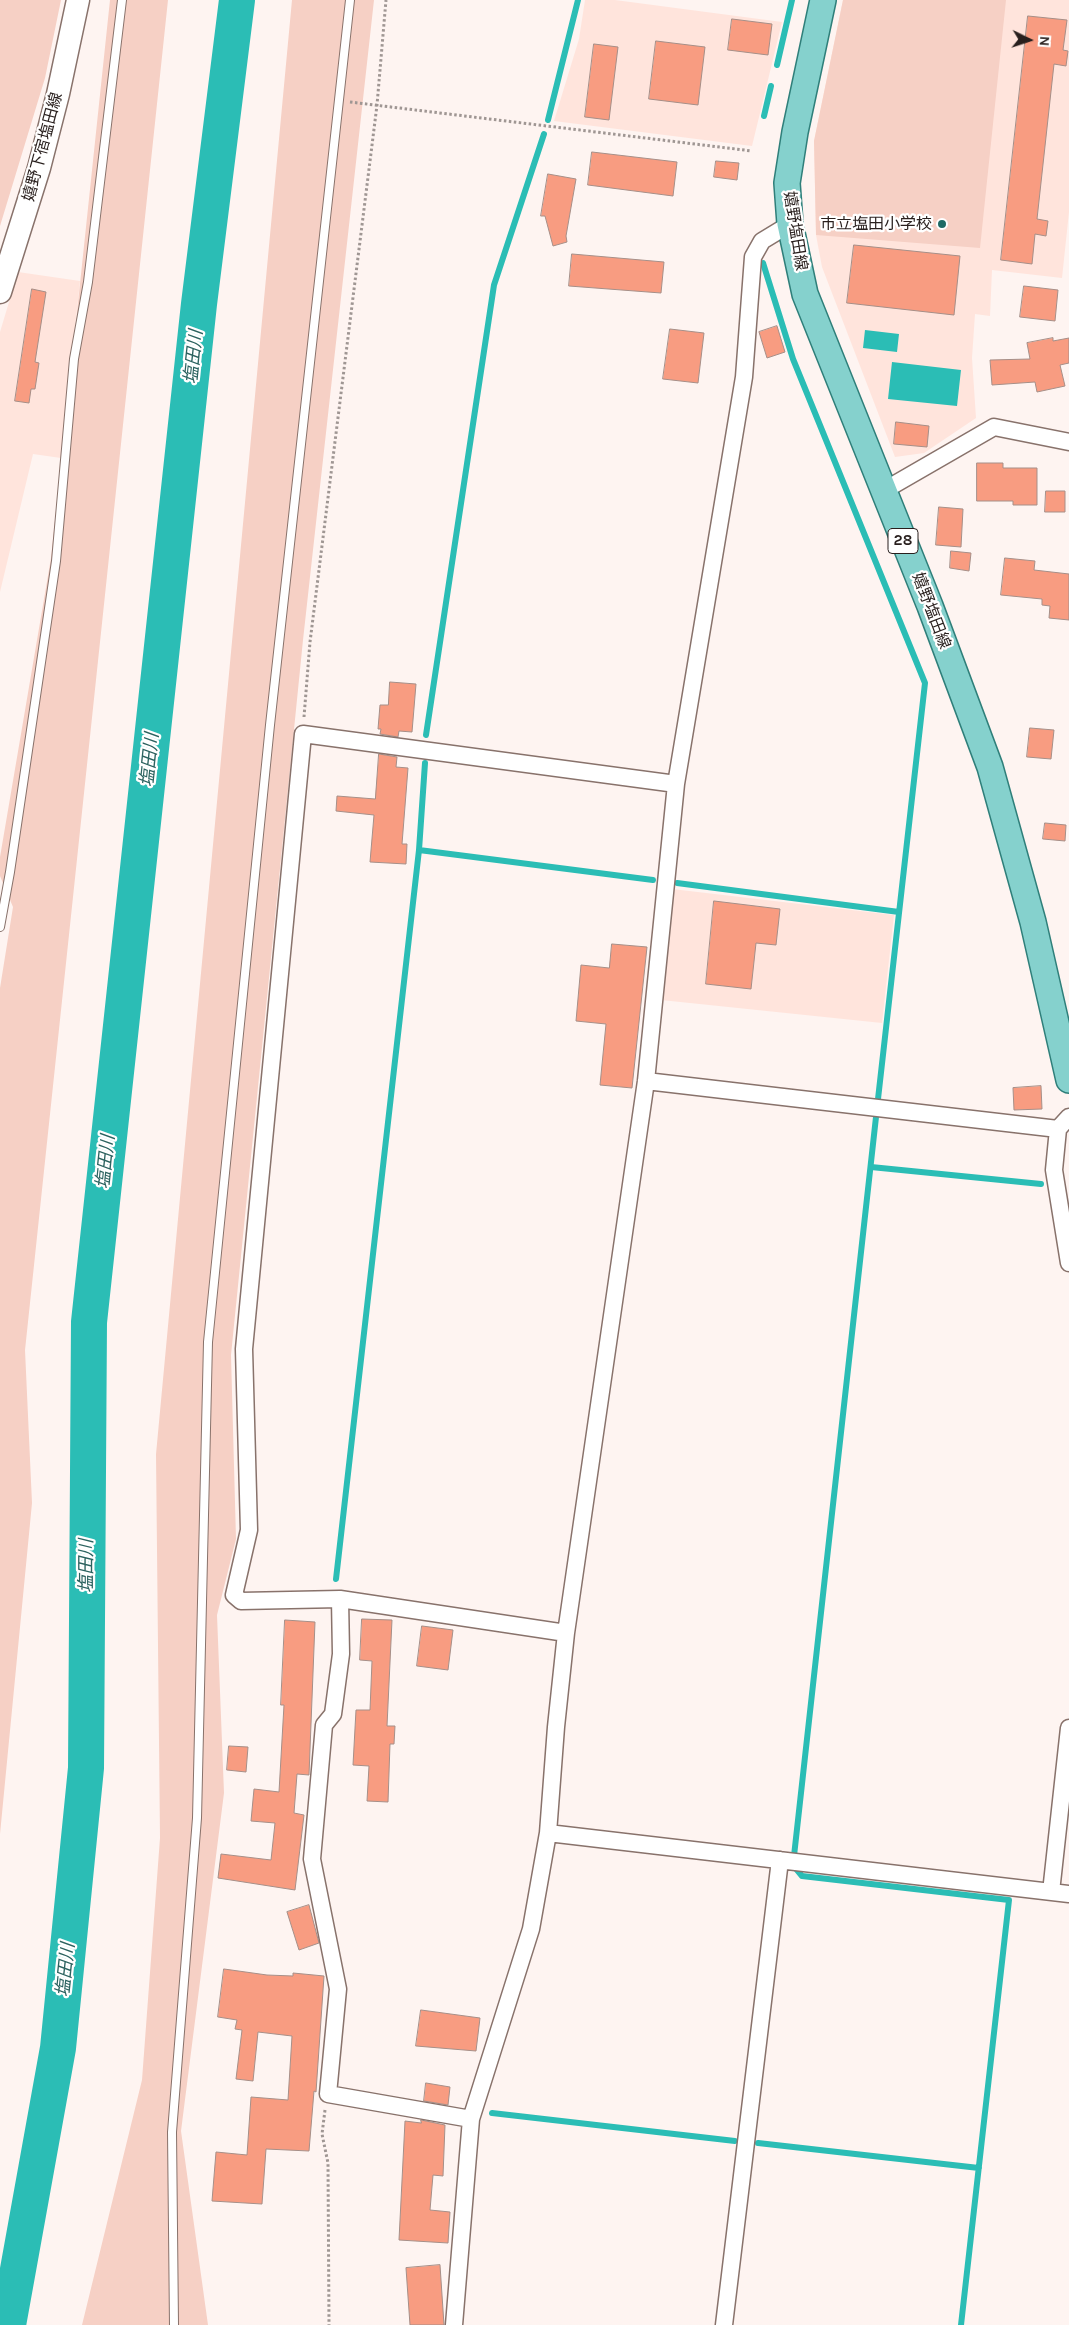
<!DOCTYPE html>
<html>
<head>
<meta charset="utf-8">
<style>
  body { margin:0 }
  #map { position:relative; width:1069px; height:2325px; overflow:hidden; background:#fef4f1; font-family:Karla,sans-serif }
  canvas { display:block }
  .north { position:absolute; left:1004px; top:15px; width:50px; height:50px; -webkit-text-stroke:4px #fff; paint-order:stroke; rotate:94deg; font-size:14px; font-weight:700; line-height:20px; text-align:center; color:#281f1d }
  .north::after { content:''; display:block; margin:auto; width:18px; height:22px; background:#281f1d; clip-path:polygon(50% 0,100% 100%,50% 72%,0 100%) }
</style>
</head>
<body>
<div id="map">
<canvas width="1069" height="2325"></canvas>
<div class="north">N</div>
</div>
<script>
const ctx = document.querySelector('canvas').getContext('2d');
ctx.lineJoin = 'round';
function fill(path, color) {
  ctx.fillStyle = color;
  ctx.fill(path, 'evenodd');
}
function strokePath(path, color, width, dash) {
  ctx.strokeStyle = color;
  ctx.lineWidth = width;
  ctx.lineCap = dash ? 'butt' : 'round';
  ctx.setLineDash(dash || []);
  ctx.stroke(path);
}
function write(font, color, halo, rows, align = 'center') {
  ctx.font = font + ' Karla,"Noto Sans JP",sans-serif';
  ctx.lineWidth = 4.5;
  ctx.setLineDash([]);
  ctx.textBaseline = 'middle';
  ctx.strokeStyle = halo;
  ctx.fillStyle = color;
  for (const [text, x, y, turn = 0] of rows) {
    ctx.save();
    ctx.translate(x, y);
    ctx.rotate((+turn || 0) * Math.PI / 180);
    ctx.textAlign = isNaN(turn) ? turn : align;
    if (halo) ctx.strokeText(text, 0, 0);
    ctx.fillText(text, 0, 0);
    ctx.restore();
  }
}
const built = new Path2D(`
  M585 0H615L782 22 752 146 554 121 579 39Z
  M843 0H1069V212L1062 278 992 270 990 316 975 314 972 358 976 418 924 453 895 457 822 267 816 235 814 141Z
  M18 272 80 281 61 458 33 454 0 592V332Z
  M672 889 894 915 882 1023 661 1000Z`);
const green = new Path2D(`
  M0 0H61L45 78 0 226Z
  M110 0H168L25 1350 32 1503 0 1834V988L13 907 0 876V857L51 558Z
  M292 0H374L303 640 231 1355 236 1539 217 1615 224 1793 181 2131 208 2325H82L142 2080 160 1838 156 1454Z
  M843 0H1006L980 248 816 235 814 141Z`);
const water = new Path2D(`
  M865 330 899 334 897 352 863 348Z
  M892 362 961 370 957 406 888 399Z`);
const stream = new Path2D(`
  M777 65 792 0
  M764 116 771 86
  M548 120 578 0
  M763 263 793 359 925 683 878 1099
  M426 735 494 285 544 134
  M425 763 419 850 653 880
  M677 883 899 912
  M876 1117 793 1865 802 1876 1009 1900 961 2325
  M871 1167 1041 1184
  M336 1579 419 850
  M492 2113 735 2141
  M758 2143 979 2168`);
const river = new Path2D(`
  M8 2325 58 2048 86 1768 89 1322 199 304 237 0`);
const building = new Path2D(`
  M1028 16 1067 20 1063 50 1068 51 1066 66 1054 64 1037 219 1048 221 1046 236 1035 234 1032 264 1001 260Z
  M732 19 772 24 768 55 728 50Z
  M656 41 705 47 698 105 649 99Z
  M594 44 618 47 609 120 585 117Z
  M592 152 677 162 673 196 588 185Z
  M716 161 739 163 737 180 714 177Z
  M548 174 576 179 566 236 567 242 553 246 545 216H541Z
  M854 245 960 256 954 315 847 303Z
  M572 254 664 262 661 293 569 286Z
  M1024 286 1058 290 1055 321 1020 317Z
  M32 289 46 292 35 362 39 363 35 389H31L29 403 15 401Z
  M777 326 785 352 767 358 759 332Z
  M670 329 704 333 698 383 663 379Z
  M1053 338V341L1069 338V363L1060 365 1065 386 1037 392 1035 382 992 385 990 360 1030 359 1027 343Z
  M896 422 929 426 927 447 894 444Z
  M977 463H1003V468H1037V505H1013V501H977Z
  M1046 491H1065V512H1045Z
  M939 507 963 509 961 547 936 545Z
  M951 551 971 553 969 571 950 568Z
  M1005 558 1035 561 1034 570 1069 574V620L1049 618 1050 606 1042 605V599L1001 595Z
  M390 682 416 684 412 732 399 731 398 737 380 734 381 729H378L380 705H388Z
  M1030 728 1054 730 1051 759 1027 757Z
  M379 754 397 757 396 767 408 768 402 844H407L406 864 370 862 374 815 336 811 337 796 375 799Z
  M1045 823 1066 825 1065 841 1043 839Z
  M714 901 780 909 776 945 756 943 751 989 706 984Z
  M612 944 647 947 632 1088 600 1085 606 1024 576 1021 581 965 609 968Z
  M1041 1086 1042 1109 1014 1110 1013 1088Z
  M362 1619 392 1620 387 1726H395L394 1744H390L388 1802 367 1801 369 1766 353 1765 356 1710H370L372 1661 360 1660Z
  M285 1620 315 1622 309 1775 297 1774 294 1813 304 1815 295 1890 218 1878 221 1854 271 1860 275 1823 251 1821 254 1789 279 1792 284 1705H281Z
  M422 1626 453 1630 448 1670 417 1666Z
  M229 1746 248 1747 246 1772 227 1770Z
  M309 1905 319 1943 299 1950 287 1912Z
  M224 1969 267 1975 293 1976V1973L324 1976 316 2092 314 2091 309 2151 266 2149 262 2204 212 2201 216 2152 247 2155 251 2097 288 2100 292 2036 258 2032 253 2081 236 2079 242 2030 235 2029 237 2020 218 2017Z
  M421 2010 480 2018 476 2051 416 2046Z
  M426 2083 450 2087 448 2105 424 2101Z
  M421 2120 445 2125 443 2176 433 2175 430 2210 450 2212 448 2243 399 2240 405 2121 421 2123Z
  M440 2265 444 2325H410L406 2268Z`);
const path = new Path2D(`
  M350 102 752 151
  M304 717 310 642 377 105 386 0
  M325 2110 322 2134 328 2163 329 2325`);
const service = new Path2D(`
  M0 927 10 872 56 561 74 359 88 282 122 0
  M174 2325 172 2132 197 1818 208 1342 270 725 350 0`);
const minor = new Path2D(`
  M883 491 994 427 1069 442
  M646 1081 1058 1129 1069 1117
  M1058 1129 1054 1170 1069 1263
  M340 1599 341 1654 333 1714 324 1725 312 1859 338 1989 328 2094 471 2119
  M566 1633 340 1599 241 1601 234 1595 249 1530 244 1349 303 734 676 784
  M548 1833 1069 1894
  M1051 1892 1069 1728
  M454 2325 471 2119 531 1929 548 1833 556 1727 566 1633 646 1081 676 784 744 377 753 257 762 241 790 224
  M724 2325 780 1860`);
const secondary = new Path2D(`
  M0 292 39 168 58 94 78 0`);
const primary = new Path2D(`
  M823 0 795 132 787 183 790 224 805 294 930 606 990 767 1033 922 1069 1080`);
const markers = [
  [942,224,5,"#1e6a65"]
];
const shields = [
  [903,541,30]
];
const shieldNames = [
  ["28",903,541]
];
const streetNames = [
  ["嬉野下宿塩田線",43,147,-75],
  ["嬉野塩田線",795,231,81],
  ["嬉野塩田線",931,611,69]
];
const poiNames = [
  ["市立塩田小学校",932,224]
];
const waterNames = [
  ["塩田川",194,357,-84],
  ["塩田川",150,760,-84],
  ["塩田川",106,1162,-84],
  ["塩田川",87,1566,-90],
  ["塩田川",66,1970,-84]
];
fill(built, '#ffe4dc');
fill(green, '#f6d0c5');
fill(water, '#2bbdb5');
strokePath(stream, '#2bbdb5', 6);
strokePath(river, '#2bbdb5', 36);
fill(building, '#f89c81');
strokePath(building, '#a68f88', 1);
strokePath(service, '#88726b', 10);
strokePath(minor, '#88726b', 19);
strokePath(secondary, '#88726b', 25);
strokePath(primary, '#2f7f7a', 28);
strokePath(path, '#9f9693', 3, [2.5, 2.5]);
strokePath(service, '#fff', 8);
strokePath(minor, '#fff', 16);
strokePath(secondary, '#fff', 22);
strokePath(primary, '#85d1cd', 25);
for (const [x, y, r, color] of markers) {
  const dot = new Path2D();
  dot.arc(x, y, r, 0, 2 * Math.PI);
  ctx.fillStyle = color;
  ctx.fill(dot);
  strokePath(dot, '#fff', 2);
}
for (const [x, y, w] of shields) {
  const box = new Path2D();
  box.roundRect(x - w / 2, y - 12.5, w, 25, 4);
  ctx.fillStyle = '#fff';
  ctx.fill(box);
  strokePath(box, '#281f1d', 1);
}
write('bold 15px', '#281f1d', null, shieldNames);
write('16px', '#281f1d', '#fff', streetNames);
write('16px', '#281f1d', '#fff', poiNames, 'right');
write('italic 18px', '#2b625f', '#fff', waterNames);
</script>
</body>
</html>
